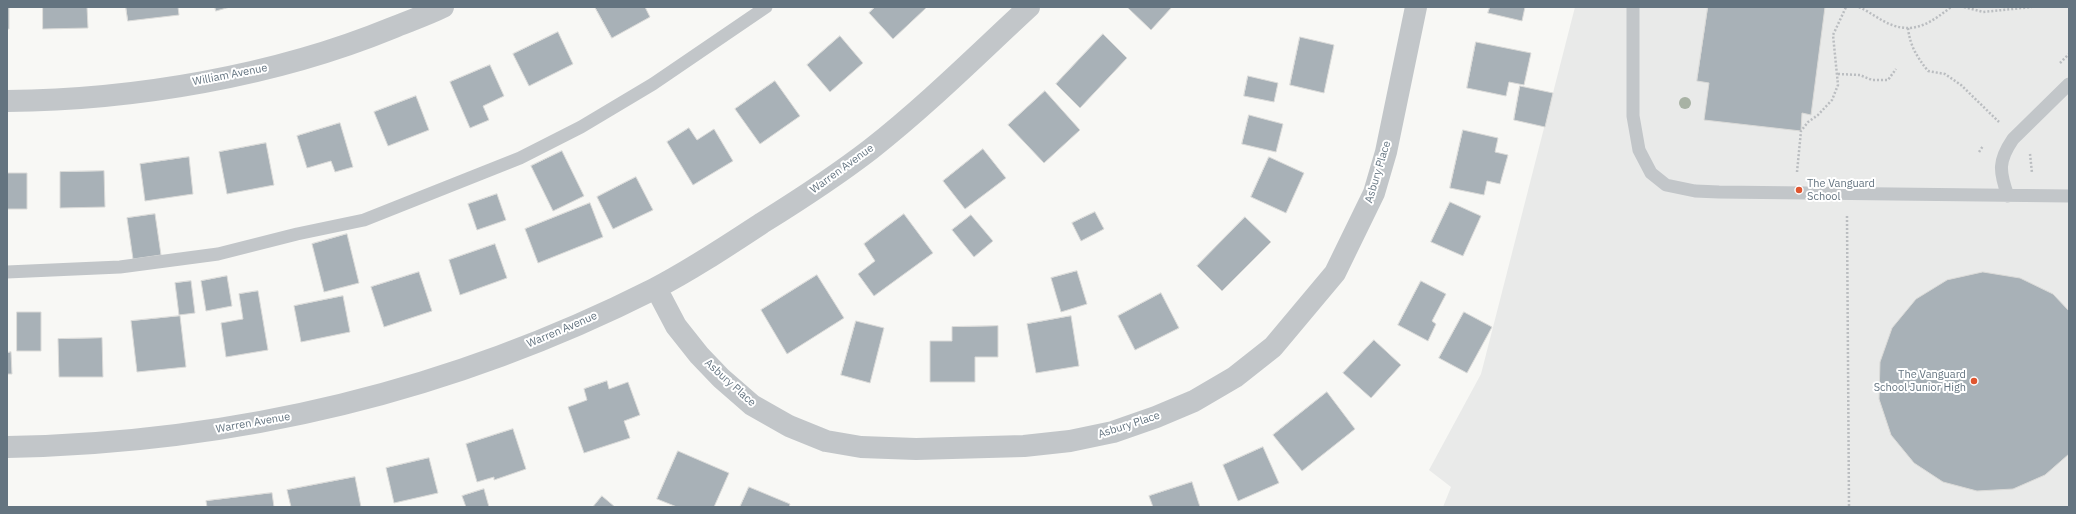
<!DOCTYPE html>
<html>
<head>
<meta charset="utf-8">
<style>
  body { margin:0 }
  #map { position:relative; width:2076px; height:514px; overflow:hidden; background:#f8f8f5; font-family:"IBM Plex Sans",sans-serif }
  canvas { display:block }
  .frame { position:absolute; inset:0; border:8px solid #647480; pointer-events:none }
</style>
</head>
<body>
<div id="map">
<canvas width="2076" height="514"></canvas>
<div class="frame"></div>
</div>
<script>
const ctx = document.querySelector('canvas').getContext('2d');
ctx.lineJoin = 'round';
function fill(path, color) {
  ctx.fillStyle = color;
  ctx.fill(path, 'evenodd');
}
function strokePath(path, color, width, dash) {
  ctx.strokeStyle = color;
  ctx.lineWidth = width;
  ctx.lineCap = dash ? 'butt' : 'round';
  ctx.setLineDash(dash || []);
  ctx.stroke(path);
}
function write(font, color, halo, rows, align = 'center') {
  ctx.font = font + ' "IBM Plex Sans",sans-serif';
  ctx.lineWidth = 4;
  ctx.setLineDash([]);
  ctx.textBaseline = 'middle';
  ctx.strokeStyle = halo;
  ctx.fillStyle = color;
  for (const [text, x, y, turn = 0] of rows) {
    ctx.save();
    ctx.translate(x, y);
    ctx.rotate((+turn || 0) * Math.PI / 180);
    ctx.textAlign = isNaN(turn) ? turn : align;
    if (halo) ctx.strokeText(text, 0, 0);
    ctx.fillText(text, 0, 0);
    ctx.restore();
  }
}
const built = new Path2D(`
  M1575 7H2069V507H1443L1451 487 1429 470 1481 374Z`);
const building = new Path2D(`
  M7 7H9V29H7Z
  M43 7H87L88 28 43 29Z
  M126 7H178L179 15 128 21Z
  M215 7H230L216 11Z
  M595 7H645L650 17 612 38Z
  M875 7H925L926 8 893 39 869 13Z
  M1130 7H1172L1151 30 1128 8Z
  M1490 7H1525L1522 21 1488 13Z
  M1708 7H1825L1811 115 1802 113 1801 131 1704 120 1709 83 1697 81Z
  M558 32 573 64 529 86 513 54Z
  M1103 34 1127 58 1080 108 1056 84Z
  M840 36 863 63 830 92 807 65Z
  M1300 37 1334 45 1324 93 1290 85Z
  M1476 42 1531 53 1524 85 1509 82 1506 96 1467 88Z
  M490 65 504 96 483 106 489 120 470 128 450 82Z
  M1248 76 1278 83 1274 102 1244 96Z
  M775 81 800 116 760 144 735 109Z
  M1520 86 1553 93 1545 127 1514 120Z
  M1045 91 1080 130 1044 163 1008 125Z
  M416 96 429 130 388 146 374 112Z
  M1249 115 1283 124 1276 152 1242 144Z
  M340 123 353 167 335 172 331 161 307 168 297 136Z
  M689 128 697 140 714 129 733 161 693 185 667 142Z
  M1463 130 1498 138 1495 152 1508 155 1500 184 1487 181 1484 195 1450 188Z
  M266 143 274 185 227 194 219 152Z
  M983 149 1006 178 965 209 943 181Z
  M562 151 584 196 553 211 531 166Z
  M189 157 193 194 145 201 140 164Z
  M1269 157 1304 173 1286 213 1251 197Z
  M104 171 105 207 60 208V172Z
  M7 173H27V209H7Z
  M636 177 653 210 613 229 597 197Z
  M497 194 506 220 477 230 468 204Z
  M1450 202 1481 216 1463 256 1431 242Z
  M590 203 603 237 538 263 525 229Z
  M1095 212 1104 229 1081 241 1072 223Z
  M155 214 161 255 133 259 127 218Z
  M904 214 933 253 874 296 858 274 875 261 864 244Z
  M971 215 993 241 974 257 952 230Z
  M1245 217 1271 242 1222 291 1197 266Z
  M347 234 359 283 324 292 312 244Z
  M495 244 507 278 460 295 449 260Z
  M1077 271 1087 304 1061 312 1051 278Z
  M419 272 432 311 384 327 371 287Z
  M1983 272 2020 278 2053 294 2069 311V454L2045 475 2013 489 1977 491 1943 482 1914 463 1891 435 1879 399 1880 362 1892 328 1916 299 1947 280Z
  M817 275 844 318 787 354 761 310Z
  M227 276 232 306 206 311 201 281Z
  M191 281 195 313 179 315 175 283Z
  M1421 281 1446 294 1432 321 1436 324 1428 341 1398 325Z
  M258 291 268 350 226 357 221 323 243 319 239 294Z
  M1161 293 1179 328 1135 350 1118 316Z
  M343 296 350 332 301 342 294 306Z
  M17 312H41V351H17Z
  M1464 312 1492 327 1467 373 1439 358Z
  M180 316 186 367 137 372 131 321Z
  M1071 316 1079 366 1036 373 1027 324Z
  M856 321 884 328 870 383 841 375Z
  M998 326V357H975V382H930V341H952V327Z
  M102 338 103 377H59L58 339Z
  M1374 340 1401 365 1371 398 1343 373Z
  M11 352 12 374H7V353Z
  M607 381 609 389 628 382 640 415 624 421 630 438 584 453 568 407 587 400 584 389Z
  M1327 392 1355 429 1302 471 1273 435Z
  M513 429 526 469 494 480V477L477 482 466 444Z
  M1263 447 1279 483 1238 501 1223 465Z
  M678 451 729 473 714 507H677L657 499Z
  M429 458 438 493 394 503 386 468Z
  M355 477 361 507H291L287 490Z
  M1192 482 1200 507H1153L1149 496Z
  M749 487 790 504 789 507H740Z
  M484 489 489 507H466L462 496Z
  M272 493 274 507H207L206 501Z
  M602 496 615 507H593Z`);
const path = new Path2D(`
  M1859 7C1870 12 1881 21 1892 25 1916 34 1933 21 1951 7
  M1964 7 1983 12 2032 7
  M1908 28C1910 46 1917 57 1928 71L1945 74 1961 85 1999 122
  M2060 63 2069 54
  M1838 74 1860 75 1872 80H1888L1896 69
  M1979 152 1983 146
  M2030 154 2032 173
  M1797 172 1801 131 1808 122 1818 115 1832 100 1838 85 1833 35 1846 7
  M1847 216 1849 507`);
const lane = new Path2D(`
  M1633 7V116L1639 150 1651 173 1666 185 1695 191 1719 192 2069 196
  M2008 196C1999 171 1998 161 2013 139L2069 84
  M7 272 120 267 218 254 297 234 364 220 520 158 581 127 653 84 766 7`);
const street = new Path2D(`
  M7 101C134 100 275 76 392 28 409 21 427 15 443 7
  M656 288 676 326 699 355 721 378 752 405 789 426 826 441 861 447 916 449 1024 446 1070 441 1113 432 1156 417 1194 401 1235 377 1273 347 1335 273 1374 193 1386 152 1416 7
  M7 447C235 443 450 392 654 289 691 270 727 246 762 223 799 200 836 176 871 149 927 105 977 55 1029 7`);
const trees = [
  [1685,103]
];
const markers = [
  [1799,190,4,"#df552f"],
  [1974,381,4,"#df552f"]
];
const streetNames = [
  ["William Avenue",230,75,-11],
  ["Warren Avenue",842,169,-36],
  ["Asbury Place",1378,172,-73],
  ["Warren Avenue",562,330,-23],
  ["Asbury Place",730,383,42],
  ["Warren Avenue",253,423,-10],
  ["Asbury Place",1129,425,-18]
];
const poiNames = [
  ["The Vanguard",1807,184],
  ["School",1807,197],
  ["The Vanguard",1966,375,"right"],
  ["School Junior High",1966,388,"right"]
];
fill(built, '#e9eae9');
fill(building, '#a8b1b7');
strokePath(building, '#dadad8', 1);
strokePath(path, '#babdc0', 2.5, [2, 2]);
strokePath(lane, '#c2c6c9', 13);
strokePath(street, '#c2c6c9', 22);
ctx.fillStyle = '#a8b2a4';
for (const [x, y] of trees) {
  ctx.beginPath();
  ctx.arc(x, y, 6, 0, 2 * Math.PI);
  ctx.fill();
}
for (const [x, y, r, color] of markers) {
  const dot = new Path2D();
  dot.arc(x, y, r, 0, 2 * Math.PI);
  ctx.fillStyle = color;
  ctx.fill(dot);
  strokePath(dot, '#fff', 1.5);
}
write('11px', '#647480', '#fff', streetNames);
write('11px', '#647480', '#fff', poiNames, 'left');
</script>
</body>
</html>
